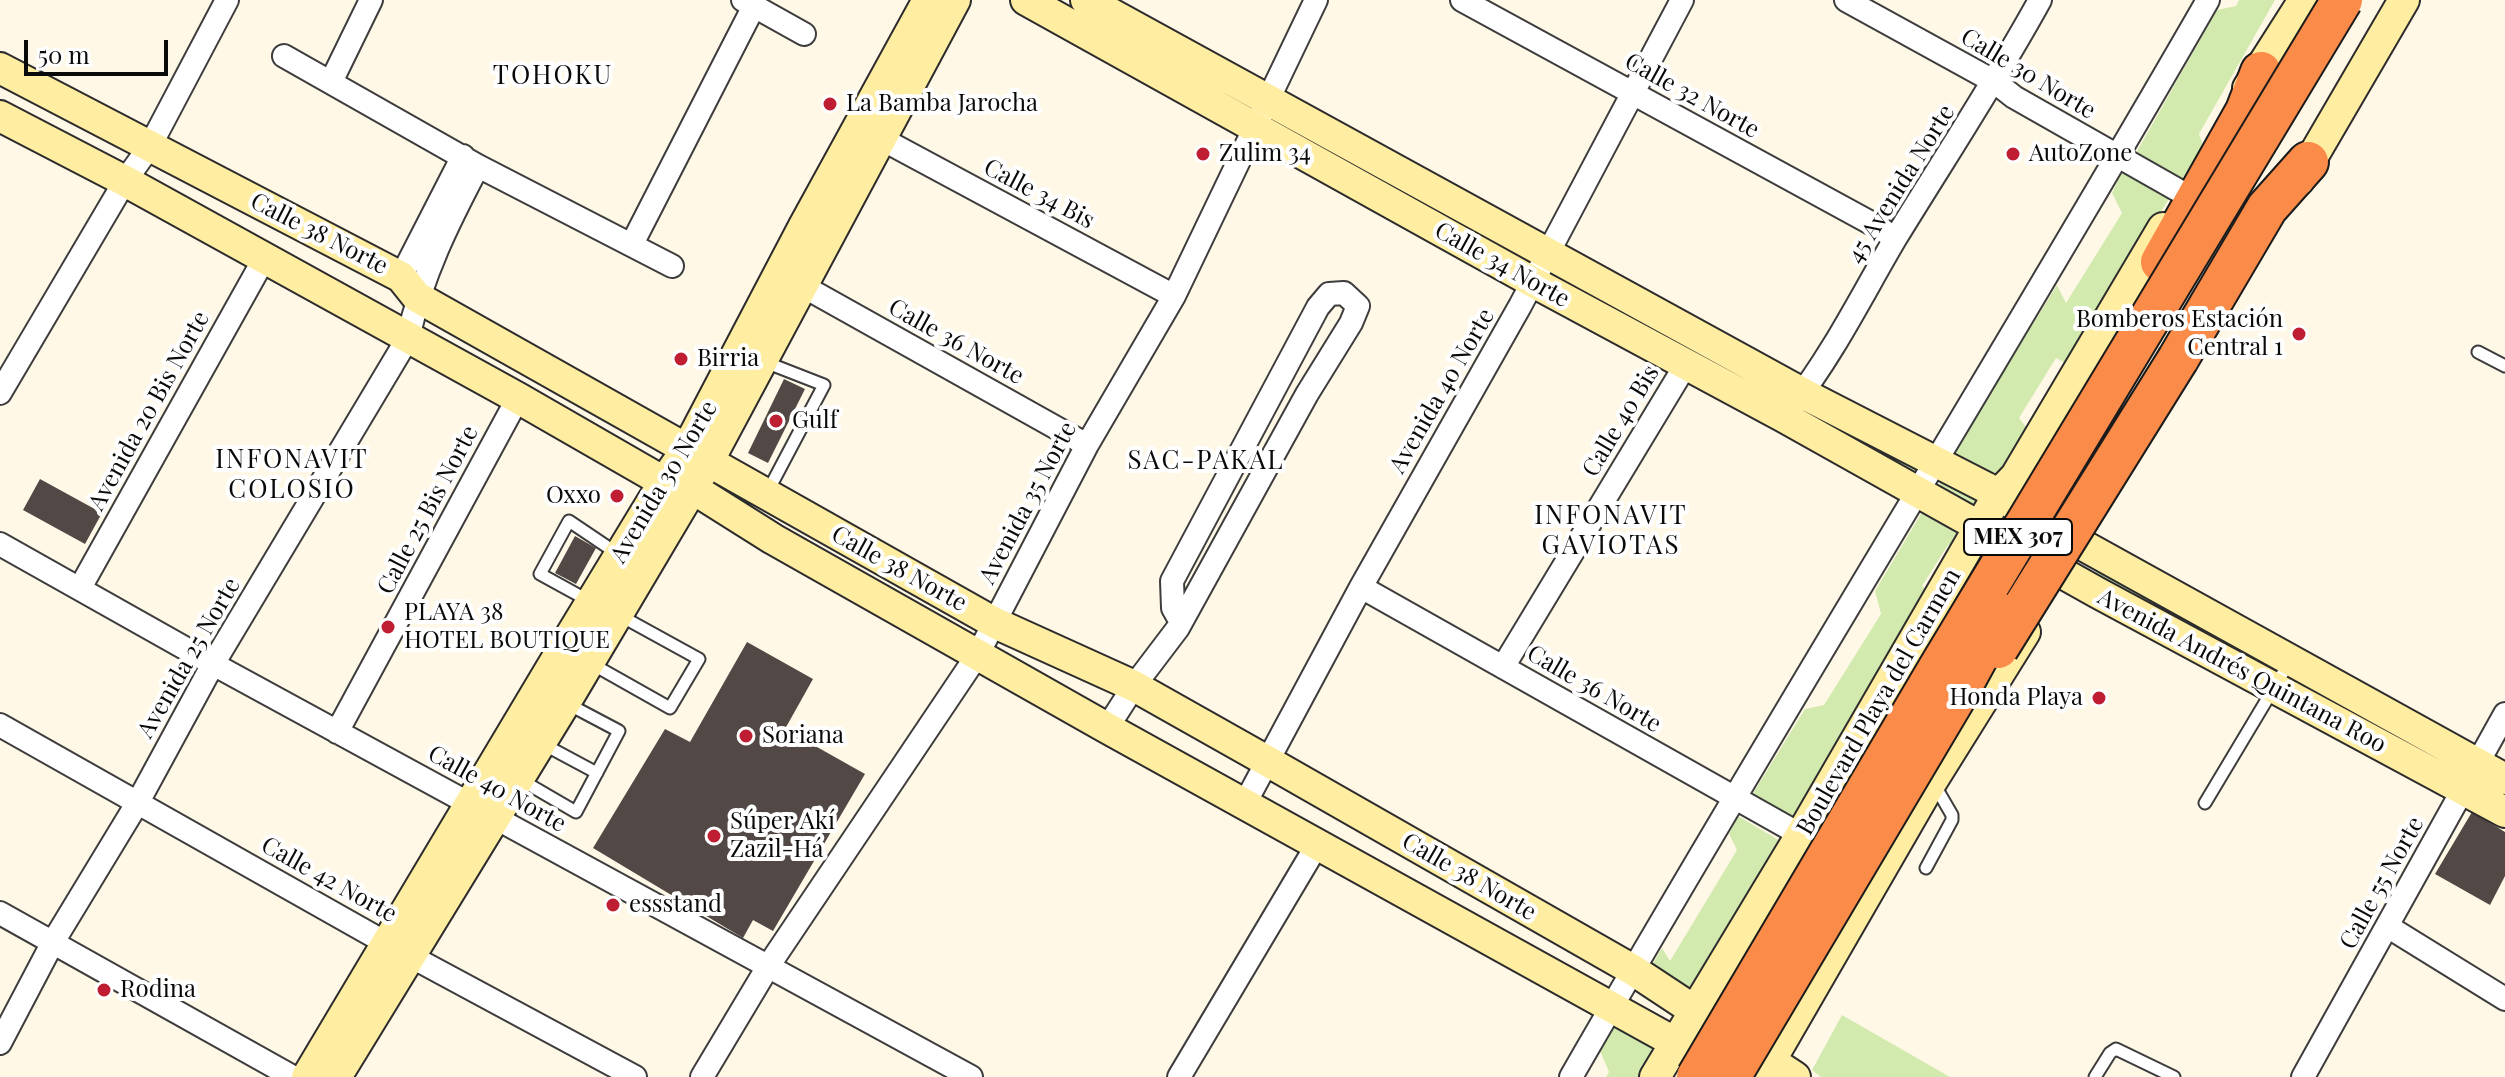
<!DOCTYPE html>
<html>
<head>
<meta charset="utf-8">
<style>
  body { margin:0 }
  #map { position:relative; width:2505px; height:1077px; overflow:hidden; background:#fff8e6; font-family:"Playfair Display",serif }
  canvas { display:block }
  .scale { position:absolute; left:24px; top:40px; width:144px; height:36px; box-sizing:border-box; border:4px solid #0a0a0a; border-top:0; padding-left:10px; font-size:24px; line-height:28px; white-space:nowrap; color:#0a0a0a; -webkit-text-stroke:6px #fff; paint-order:stroke }
</style>
</head>
<body>
<div id="map">
<canvas width="2505" height="1077"></canvas>
<div class="scale">50 m</div>
</div>
<script>
const ctx = document.querySelector('canvas').getContext('2d');
ctx.lineJoin = 'round';
function fill(path, color) {
  ctx.fillStyle = color;
  ctx.fill(path, 'evenodd');
}
function strokePath(path, color, width, dash) {
  ctx.strokeStyle = color;
  ctx.lineWidth = width;
  ctx.lineCap = dash ? 'butt' : 'round';
  ctx.setLineDash(dash || []);
  ctx.stroke(path);
}
function write(font, color, halo, rows, align = 'center') {
  ctx.font = font + ' "Playfair Display",serif';
  ctx.lineWidth = 8;
  ctx.setLineDash([]);
  ctx.textBaseline = 'middle';
  ctx.strokeStyle = halo;
  ctx.fillStyle = color;
  for (const [text, x, y, turn = 0] of rows) {
    ctx.save();
    ctx.translate(x, y);
    ctx.rotate((+turn || 0) * Math.PI / 180);
    ctx.textAlign = isNaN(turn) ? turn : align;
    if (halo) ctx.strokeText(text, 0, 0);
    ctx.fillText(text, 0, 0);
    ctx.restore();
  }
}
const green = new Path2D(`
  M2239 0H2275L2199 134 2203 146 2182 179 2136 153 2217 10 2236 6Z
  M2121 174H2127L2170 197 2069 365 2056 358 2019 418 2030 432 2005 476 1993 481 1951 457 2057 285 2066 303 2122 213 2112 193Z
  M1811 410 1919 467 1918 473 1909 471 1805 412Z
  M1940 481 1981 502 1978 509 1940 487Z
  M1925 507 1969 532 1961 545H1948L1922 586 1927 590 1792 823 1752 795 1805 709 1824 705 1881 614 1875 591Z
  M2096 571 2101 572 2231 642 2228 647 2095 576Z
  M1738 816 1782 842 1691 989 1652 965 1662 948 1670 961 1737 850 1729 834Z
  M1842 1015 1950 1077H1821L1812 1070Z
  M1618 1021 1647 1038 1654 1056 1640 1077H1606L1609 1072 1600 1051Z`);
const building = new Path2D(`
  M784 379 805 389 768 463 748 453Z
  M40 479 102 513 85 544 23 510Z
  M575 536 596 548 576 584 555 573Z
  M747 642 813 679 785 729 865 774 773 931 753 920 743 938 593 848 665 729 690 742Z
  M2472 812 2505 832V876L2490 905 2435 874Z`);
const lane = new Path2D(`
  M2478 352 2505 366
  M765 362 824 385 768 491
  M591 602 540 574 569 521 618 554
  M592 664 670 708 699 659 619 615
  M541 743 597 773
  M521 780 576 812 619 731 566 703
  M2205 803 2290 661
  M1926 868 1952 820V815L1934 784
  M2095 1077 2110 1053 2116 1049 2174 1077`);
const street = new Path2D(`
  M743 0 804 34
  M1462 0 1880 228 1895 239
  M1846 0 1995 82 2014 97 2183 193
  M284 56 478 166 672 266
  M331 82 371 0
  M880 138 1174 296
  M632 244 754 6
  M401 277 463 156
  M801 285 1087 445
  M0 393 125 181 150 146 227 0
  M1793 405C1833 354 1862 295 1895 239 1944 159 1995 82 2040 0
  M0 544 213 664 971 1077
  M1361 587 1801 835
  M80 588 264 259
  M1503 667 1685 366
  M0 725 386 943 635 1077
  M1107 728 1134 686 1178 628 1307 394 1351 323 1358 306 1344 293 1329 294 1318 307 1172 581 1173 608 1181 622
  M337 732 518 398
  M1244 805 1361 587 1520 306 1682 0
  M0 913 293 1077
  M2387 926 2505 999
  M0 1043 53 942 138 802 213 664 408 338C422 275 448 223 478 166
  M702 1077 769 965 978 654 1087 445 1174 296 1316 0
  M1179 1077 1317 845
  M1571 1077C1779 715 2000 362 2208 0
  M2303 1077 2505 714`);
const secondary = new Path2D(`
  M1026 0 1533 282 1784 417 2098 593 2505 812
  M1086 0 1802 393 1985 487 2079 543 2505 779
  M0 68 401 277 417 297 995 623 1134 686 1267 761 1633 970 1795 1077
  M2248 88 2304 0
  M0 116 125 181 518 398 664 482 692 488 773 539 1107 728 1676 1043 1727 1068
  M2299 180 2404 0
  M307 1077 562 650 664 482 687 449 804 226 928 0
  M336 1077 565 703 709 460 955 0
  M1655 1077 1801 835 1998 495 2016 476 2163 228
  M1761 1077 1932 781 2025 632`);
const highway = new Path2D(`
  M2161 262 2246 111 2261 72
  M2178 359 2267 208 2308 162`);
const highwayBridge = new Path2D(`
  M1998 648 2178 359
  M1697 1077 1940 666 2342 0
  M1730 1077 1958 693 2001 614`);
const markers = [
  [830,104,8,"#be1d32"],
  [1203,154,8,"#be1d32"],
  [2013,154,8,"#be1d32"],
  [2299,334,8,"#be1d32"],
  [681,359,8,"#be1d32"],
  [776,421,8,"#be1d32"],
  [617,496,8,"#be1d32"],
  [388,627,8,"#be1d32"],
  [2099,698,8,"#be1d32"],
  [746,736,8,"#be1d32"],
  [714,836,8,"#be1d32"],
  [613,905,8,"#be1d32"],
  [104,990,8,"#be1d32"]
];
const shields = [
  [2018,537,108]
];
const shieldNames = [
  ["MEX 307",2018,537]
];
const streetNames = [
  ["Calle 30 Norte",2028,74,31],
  ["Calle 32 Norte",1692,96,29],
  ["45 Avenida Norte",1901,184,-58],
  ["Calle 34 Bis",1039,194,28],
  ["Calle 38 Norte",319,234,27],
  ["Calle 34 Norte",1502,265,29],
  ["Calle 36 Norte",956,342,29],
  ["Avenida 40 Norte",1442,391,-60],
  ["Avenida 20 Bis Norte",149,411,-61],
  ["Calle 40 Bis",1621,421,-59],
  ["Avenida 30 Norte",664,482,-59],
  ["Avenida 35 Norte",1028,503,-62],
  ["Calle 25 Bis Norte",428,510,-62],
  ["Calle 38 Norte",899,569,29],
  ["Avenida 25 Norte",189,658,-60],
  ["Avenida Andrés Quintana Roo",2242,671,28],
  ["Calle 36 Norte",1594,689,30],
  ["Boulevard Playa del Carmen",1879,702,-60],
  ["Calle 40 Norte",497,789,29],
  ["Calle 38 Norte",1469,877,30],
  ["Calle 42 Norte",329,880,29],
  ["Calle 55 Norte",2382,883,-61]
];
const poiNames = [
  ["La Bamba Jarocha",846,104],
  ["Zulim 34",1219,154],
  ["AutoZone",2029,154],
  ["Bomberos Estación",2283,320,"right"],
  ["Central 1",2283,348,"right"],
  ["Birria",697,359],
  ["Gulf",792,421],
  ["Oxxo",601,496,"right"],
  ["PLAYA 38",404,613],
  ["HOTEL BOUTIQUE",404,641],
  ["Honda Playa",2083,698,"right"],
  ["Soriana",762,736],
  ["Súper Akí",730,822],
  ["Zazil-Há",730,850],
  ["essstand",629,905],
  ["Rodina",120,990]
];
const neighbourhoodNames = [
  ["TOHOKU",553,76],
  ["INFONAVIT",292,460],
  ["COLOSIO",292,490],
  ["SAC-PAKAL",1206,461],
  ["INFONAVIT",1611,516],
  ["GAVIOTAS",1611,546]
];
fill(green, '#d3eaaf');
fill(building, '#524946');
strokePath(lane, '#3d3d3d', 15);
strokePath(street, '#3d3d3d', 26);
strokePath(secondary, '#2c2c2c', 34);
strokePath(highway, '#1b1b1b', 44);
strokePath(lane, '#fff', 11);
strokePath(street, '#fff', 22);
strokePath(secondary, '#ffeda1', 30);
strokePath(highway, '#fb8b48', 40);
strokePath(highwayBridge, '#1b1b1b', 44, []);
strokePath(highwayBridge, '#fb8b48', 40);
for (const [x, y, r, color] of markers) {
  const dot = new Path2D();
  dot.arc(x, y, r, 0, 2 * Math.PI);
  ctx.fillStyle = color;
  ctx.fill(dot);
  strokePath(dot, '#fff', 3);
}
for (const [x, y, w] of shields) {
  const box = new Path2D();
  box.roundRect(x - w / 2, y - 18, w, 36, 6);
  ctx.fillStyle = '#fff';
  ctx.fill(box);
  strokePath(box, '#0a0a0a', 2);
}
write('bold 22px', '#0a0a0a', null, shieldNames);
write('24px', '#0a0a0a', '#fff', streetNames);
write('24px', '#0a0a0a', '#fff', poiNames, 'left');
ctx.letterSpacing = '2px';
write('26px', '#0a0a0a', '#fff', neighbourhoodNames);
ctx.letterSpacing = '0px';
</script>
</body>
</html>
